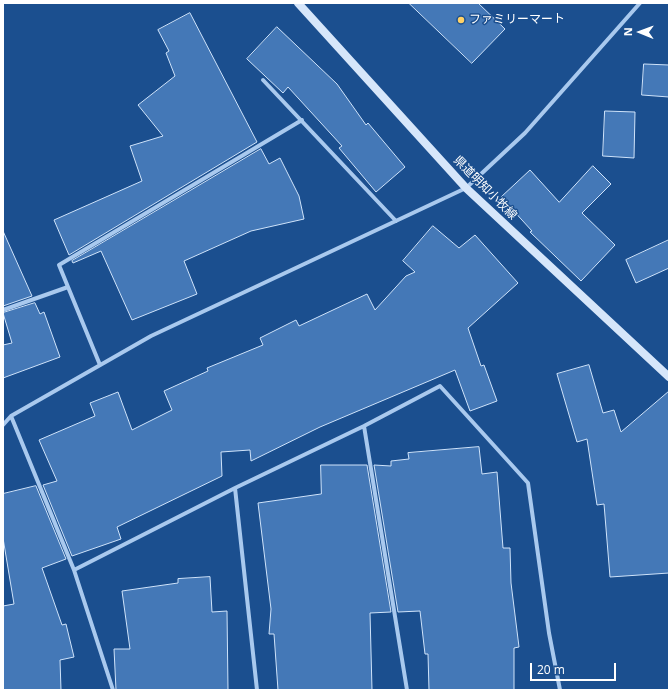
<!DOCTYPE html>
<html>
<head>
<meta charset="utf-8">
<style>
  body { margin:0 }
  #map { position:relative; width:672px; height:693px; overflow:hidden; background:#1b4f8f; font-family:"Open Sans",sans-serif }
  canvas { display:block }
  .frame { position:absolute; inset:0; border:4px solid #fff; pointer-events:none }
  .north { position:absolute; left:620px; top:12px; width:40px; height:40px; -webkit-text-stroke:3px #1b4f8f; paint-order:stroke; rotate:271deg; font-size:11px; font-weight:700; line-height:16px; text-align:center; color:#fff }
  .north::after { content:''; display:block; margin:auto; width:14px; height:18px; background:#fff; clip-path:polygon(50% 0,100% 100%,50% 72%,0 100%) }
  .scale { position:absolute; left:530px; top:663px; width:86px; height:18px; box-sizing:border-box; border:2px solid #fff; border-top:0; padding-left:5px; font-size:12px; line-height:14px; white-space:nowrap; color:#fff; -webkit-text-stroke:3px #1b4f8f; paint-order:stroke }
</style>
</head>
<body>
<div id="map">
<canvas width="672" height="693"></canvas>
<div class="frame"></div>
<div class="north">N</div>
<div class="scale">20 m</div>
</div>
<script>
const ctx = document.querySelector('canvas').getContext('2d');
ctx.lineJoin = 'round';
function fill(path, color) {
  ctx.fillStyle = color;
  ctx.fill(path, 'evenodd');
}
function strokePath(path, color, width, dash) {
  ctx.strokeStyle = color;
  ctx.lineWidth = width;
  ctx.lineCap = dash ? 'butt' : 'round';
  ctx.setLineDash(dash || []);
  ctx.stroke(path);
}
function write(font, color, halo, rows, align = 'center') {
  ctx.font = font + ' "Open Sans","Noto Sans JP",sans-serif';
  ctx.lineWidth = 3;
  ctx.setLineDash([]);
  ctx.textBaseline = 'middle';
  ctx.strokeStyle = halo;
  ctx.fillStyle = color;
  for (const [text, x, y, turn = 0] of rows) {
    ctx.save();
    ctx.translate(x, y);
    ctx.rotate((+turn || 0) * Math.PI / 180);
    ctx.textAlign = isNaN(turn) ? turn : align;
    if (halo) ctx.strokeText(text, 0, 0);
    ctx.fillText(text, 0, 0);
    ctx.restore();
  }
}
const building = new Path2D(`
  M409 3H478L505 29 472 63Z
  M190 13 257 142 69 255 54 220 142 181 130 146 163 136 138 105 175 76 166 53 169 51 158 30Z
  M277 27 337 84 366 125 368 123 405 167 376 192 339 148 342 146 288 87 283 93 247 59Z
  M644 64 669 65V97L642 95Z
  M605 111 635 112 634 158 603 156Z
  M261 149 269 164 280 158 299 196 304 219 251 231 184 261 197 294 132 320 101 251 73 263 72 261Z
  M593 166 611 184 582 213 615 245 581 281 530 232 532 231 501 197 530 170 559 202Z
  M433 226 459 248 475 235 518 283 468 328 481 366 484 365 497 401 470 411 455 370 320 427 251 461 250 450 221 452 222 476 117 527 121 539 72 556 43 485 57 481 39 440 95 416 90 403 118 392 132 430 172 410 164 391 208 371 207 368 263 345 260 338 296 320 299 326 367 294 375 310 406 276 415 272 403 261Z
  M3 231 32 296 3 306Z
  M669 240V268L636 283 626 260Z
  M35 303 40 314 44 312 60 357 3 378V345L12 343 3 313Z
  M589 365 603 413 614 410 621 432 669 391V573L610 577 604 504 597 505 587 439 577 442 557 374Z
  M479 447 482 474 497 472 503 548H510L511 583 519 647 514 648V690H429L428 654H425L420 611 398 612 374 465 391 466V461L409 459 408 453Z
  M321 465H367L391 612 370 613 372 690H278L274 634H269L271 609 258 503 321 494Z
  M36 486 66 559 42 568 62 625 66 624 74 657 60 660 61 690H3V606L14 604 3 538V494Z
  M210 577 212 612 227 611 228 690H116L114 649H130L122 591 178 583V579Z`);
const minor = new Path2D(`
  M263 80 396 221
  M3 310 68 287
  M100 365 59 265 302 120
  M11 416 74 570 113 690
  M3 425 11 416 151 336 466 188 525 133 640 3
  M364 426 407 690
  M235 488 257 690
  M74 570 235 488 364 426 440 386 528 483 549 633 560 690`);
const secondary = new Path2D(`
  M298 3 466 188 669 377`);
const markers = [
  [461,20,4,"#ffd166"]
];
const poiNames = [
  ["ファミリーマート",469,20]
];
const streetNames = [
  ["県道明知小牧線",485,188,45]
];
fill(building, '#4478b7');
strokePath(building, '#cfe3fa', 1);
strokePath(minor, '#a9c9ee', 4);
strokePath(secondary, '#d6e6fa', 8);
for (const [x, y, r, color] of markers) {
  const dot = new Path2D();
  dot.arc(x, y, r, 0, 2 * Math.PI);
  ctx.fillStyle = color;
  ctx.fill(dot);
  strokePath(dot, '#1b4f8f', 1.5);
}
write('12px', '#fff', '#1b4f8f', poiNames, 'left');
write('12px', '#fff', '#1b4f8f', streetNames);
</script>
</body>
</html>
